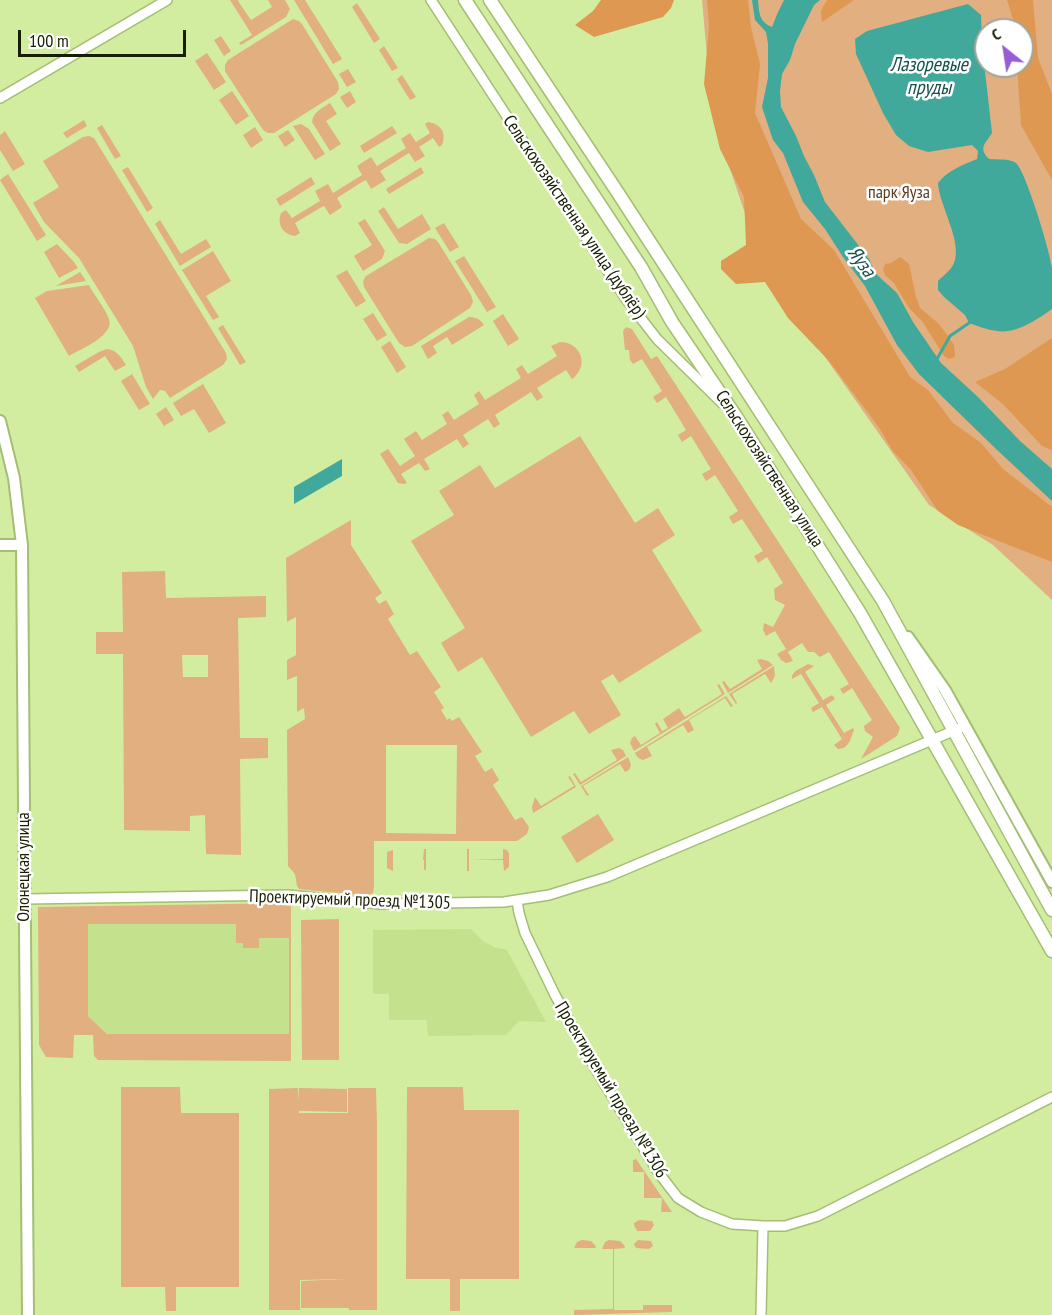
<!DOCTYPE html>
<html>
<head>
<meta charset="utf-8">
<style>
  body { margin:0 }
  #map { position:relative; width:1052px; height:1315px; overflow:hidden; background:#d2eda0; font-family:"PT Sans Narrow",sans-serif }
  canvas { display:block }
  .north { position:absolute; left:974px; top:18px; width:60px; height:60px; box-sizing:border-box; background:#fff; border:2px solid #a2a59a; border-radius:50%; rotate:330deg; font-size:16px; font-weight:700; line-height:24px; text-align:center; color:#161f02 }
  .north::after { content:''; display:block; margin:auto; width:21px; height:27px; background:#985cd4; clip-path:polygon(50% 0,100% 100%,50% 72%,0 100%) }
  .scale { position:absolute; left:18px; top:30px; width:168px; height:27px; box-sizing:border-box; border:3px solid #161f02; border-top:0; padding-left:8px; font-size:18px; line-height:21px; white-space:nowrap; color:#161f02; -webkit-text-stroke:4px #fff; paint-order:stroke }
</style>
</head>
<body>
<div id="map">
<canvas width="1052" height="1315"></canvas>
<div class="north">С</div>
<div class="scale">100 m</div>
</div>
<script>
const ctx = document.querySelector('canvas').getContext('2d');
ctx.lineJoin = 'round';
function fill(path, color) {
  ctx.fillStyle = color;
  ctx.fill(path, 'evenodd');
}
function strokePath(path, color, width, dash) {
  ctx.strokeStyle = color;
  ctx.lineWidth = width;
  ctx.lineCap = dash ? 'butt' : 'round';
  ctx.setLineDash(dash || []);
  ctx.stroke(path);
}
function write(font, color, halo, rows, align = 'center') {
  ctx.font = font + ' "PT Sans Narrow",sans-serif';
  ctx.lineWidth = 5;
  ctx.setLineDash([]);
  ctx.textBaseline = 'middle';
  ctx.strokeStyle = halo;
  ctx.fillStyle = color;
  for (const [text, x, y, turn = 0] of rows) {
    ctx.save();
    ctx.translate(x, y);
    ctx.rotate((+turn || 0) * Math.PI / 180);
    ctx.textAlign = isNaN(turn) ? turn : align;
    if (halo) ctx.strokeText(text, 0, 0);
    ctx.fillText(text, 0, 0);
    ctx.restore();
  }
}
const built = new Path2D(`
  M88 924H236V943H243V947L259 938H289V1034H107L88 1016Z
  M471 929 483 941 494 947 507 950 546 1022 519 1021 506 1035 428 1036 427 1020H389V994H373V930Z`);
const green = new Path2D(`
  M230 0H239L238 1 251 20 272 7 268 0H285L290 9 286 17 241 45 239 43 252 35Z
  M294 0H305L342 59 333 64Z
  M702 0H1052V600L993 545 929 505 764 270 724 151 709 79ZM986 30H1022V66H986Z
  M357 3 380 39 374 43 352 7Z
  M293 19 299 21 302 24 338 82 339 89 336 94 274 133H268L263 130 225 71V65L228 60Z
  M221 36 231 51 224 56 214 40Z
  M384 46 398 68 392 71 379 50Z
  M207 53 226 82 214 90 195 61Z
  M348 69 356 82 347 87 339 74Z
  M402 75 416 97 410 100 397 79Z
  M232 91 249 116 236 125 219 100Z
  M350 91 356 102 347 108 340 97Z
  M330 103 337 114 326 121 341 144 330 151 312 122C313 112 322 108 330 103Z
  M84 120 87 126 67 138 63 133Z
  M428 122C441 124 447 133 442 145L439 147 433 138 419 147 425 156 415 162 409 153 380 171 386 180 371 189 366 180 362 182 337 198 342 207 330 215 324 206 320 208 295 223 300 233 295 236C282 234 277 224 281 213L286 210 292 218 320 201 315 191 328 184 333 193 362 175 357 166 371 157 377 166 406 148 401 139 410 133 416 142 430 133 425 124Z
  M301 124 309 129 325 154 315 160 293 126Z
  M102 125 121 156 115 159 97 128Z
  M392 126 397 133 364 153 360 146Z
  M255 127 263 140 251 148 243 135Z
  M288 130 295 140 285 147 278 136Z
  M5 131 25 164 13 171 0 150V135Z
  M89 136 94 138 226 353 227 359 223 365 170 398 165 391 160 390 153 399 146 387 133 346 79 258 44 222 33 203 59 187 43 161 83 137Z
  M128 167 153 208 147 212 122 170Z
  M421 167 424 173 389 194 386 189Z
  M8 174 46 235 37 241 0 180Z
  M311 177 315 184 280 206 276 199Z
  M384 207 398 229 422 214 431 229 407 244 399 243 378 211Z
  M365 219 385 251 382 259 363 271 354 256 372 245 358 223Z
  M160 220 181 254 206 239 211 247 180 266 155 224Z
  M444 223 459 247 450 252 435 228Z
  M429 238 435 239 438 242 471 295 473 302 470 308 412 346 405 347 399 343 364 287 363 281 366 276Z
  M57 244 74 262 78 268 59 278 44 252Z
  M213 251 231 281 206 296 219 317 213 320 182 270Z
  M464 256 496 307 487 312 455 261Z
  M347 270 366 301 356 307 336 276Z
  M80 272 86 281 56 286Z
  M89 285C94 295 105 308 109 319 115 335 81 349 69 356L35 298 47 291Z
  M373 313 387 335 377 341 363 319Z
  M503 314 519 339 508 346 493 321Z
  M469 317C476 317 480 319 484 325L452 345 447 337 433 346 437 353 428 359 421 346Z
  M223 325 246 362 240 365 218 328Z
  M626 327 632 329 651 359 657 356 900 728 897 736 861 759 873 737 865 731 864 726 872 720 852 688 843 694 840 689 849 684 829 652 820 657 814 652H808L802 643 788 652 793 661 786 663 781 660 777 654 786 649 775 631 766 636 763 630 764 623 773 627 785 605 775 600 774 589 783 583 767 557 758 563 754 556 763 551 742 519 733 524 729 517 738 511 715 475 706 481 702 474 711 469 691 436 682 442 678 435 686 430 666 397 657 403 653 397 662 391 642 359 633 364 630 360 629 350H625L623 331Z
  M390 341 406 367 397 373 381 347Z
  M560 342C581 342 590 366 572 379L566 370 537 388 543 397 537 401 531 392 495 415 500 424 494 428 488 419 463 435 469 444 463 448 457 439 424 459 430 469 425 471 419 463 401 474 407 483 403 484 398 483 380 454 388 449 400 466 415 456 404 439 416 431 422 440 447 424 442 415 448 411 454 420 479 404 474 395 479 391 485 400 521 378 516 369 522 365 528 374 557 356 551 346Z
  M107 349C117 350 121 357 126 365L115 371 105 356 79 372 75 366 99 352Z
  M132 374 150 404 139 410 121 381Z
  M203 384 226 423 209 433 194 409 181 416 173 403Z
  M166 407 174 420 164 426 156 414Z
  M580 436 635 523 658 508 675 535 652 550 702 631 619 683 613 674 601 681 621 715 589 734 574 711 531 737 482 657 458 672 441 643 465 628 411 541 454 515 439 491 480 465 495 488Z
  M351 520V545L382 593 375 598 379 604 386 600 394 614 388 619 410 655 417 651 441 687 434 692 444 708 441 710 447 720 450 718 452 721 459 717 482 752 475 756 485 772 492 768 499 780 493 785 515 820 522 817 529 827 527 834 517 841H374V887L373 893 367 896 299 889 297 886 295 874 288 866 287 730 305 719 304 708 297 712V676L287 680V660L296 655V617L287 622 286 558ZM386 745H457L456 834 386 833Z
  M165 571 166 598 266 596V617L238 618 240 738H268V758L240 759 241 855 206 854 205 815 190 816V831L124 830 123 654H96V632H123L122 572ZM182 655H208V677H183Z
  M761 659 768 661 773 665 728 693 722 682 724 681 730 689 762 669 757 660Z
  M808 664 814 666 805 672 823 700 832 695 835 699 826 705 844 733 853 728 854 730C851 738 849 749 838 749L834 745 842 739 822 707 813 712 811 708 819 703 801 674 792 679C791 671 802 668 808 664Z
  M774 666 775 676 771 683 765 674 732 694 737 703 736 704 729 694Z
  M719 684 725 694 634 751 630 743 632 738 635 736 641 745 660 733 655 724 657 722 662 731 668 728 663 719 679 708 685 717 690 714 722 694 717 685Z
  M726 696 733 706 731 707 725 698 689 720 694 730 688 733 683 725 647 747 652 756 643 760C639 759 637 757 635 753Z
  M619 748 623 750 626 756 580 785 573 774 575 773 581 782 617 760 611 750Z
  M628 757 631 765 629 770 625 772 620 764 583 786 589 795 587 796 581 786Z
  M570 776 576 787 533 813 532 807 535 797 541 806 574 786 568 777Z
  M598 814 614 840 577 863 561 837Z
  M424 849H426V870H424V860H393V871L387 868V852L393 850V860H423Z
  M467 849H469V860L503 859V849L507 850 509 854V867L504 871 503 860H469V871H467Z
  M291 903V1061L98 1060 94 1056 93 1035H74L73 1058 46 1057 39 1045 38 907ZM88 924H236V943H243V948H259V938H289V1034H107L88 1016Z
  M339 919V1060H302L301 920Z
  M121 1087H180L181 1113H239V1287H176V1311H166L165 1287H121Z
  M407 1087H463L464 1110H519V1279H460V1311H450V1279H406Z
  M298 1088 299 1101V1088L347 1089V1112L299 1111V1113H348V1088H376L377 1124V1310H349V1308H301V1281L347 1279 300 1280V1310H269V1089Z
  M636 1159 672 1212H661L662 1198H644V1172H633V1160Z
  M639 1220 652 1221 654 1225 650 1231H637L634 1225V1223Z
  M582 1240 591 1241 595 1245 596 1248H574L577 1242Z
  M609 1240 620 1241 624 1245 625 1248 614 1249V1310H643V1305H672V1312L574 1315V1310L613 1309V1249H602L605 1242Z
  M638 1240 651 1241 653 1246 649 1249 636 1248 634 1244Z`);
const forest = new Path2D(`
  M601 0H674L671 8 663 17 594 37 575 25 593 11Z
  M707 0H748L751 27 760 64 755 113 801 219 834 250 910 377 928 390 953 423 981 443 1003 469 1052 507V562L958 525 938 511 911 470 892 450 880 429 830 362 788 318 765 282 736 284 721 269V261L746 245 744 197 720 149 704 84 709 27Z
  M827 0H854L822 22 821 11Z
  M1007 0H1033L1038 58 1052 94V180L1021 125 1017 66H1022V30H1014L1013 19Z
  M900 257 909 264 916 297 920 308 938 323 948 336 954 345 955 357 949 359 944 356 922 321 909 308 894 283 885 275 883 270 885 264 891 263Z
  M1052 338V450L1042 446 1003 404 975 382 1005 369Z`);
const water = new Path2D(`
  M752 0H758C759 12 759 22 772 27L778 12 784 0H820L814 5 795 44 790 60 782 74 780 91 781 107 796 136 804 156 814 175 825 202 869 259 876 274 897 293 913 322 941 363 978 397 1020 441 1052 469V501L995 448 919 374 897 345 865 286 843 257 825 229 803 202 783 153 773 140 762 107 768 78V44L766 32 755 20Z
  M968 4 981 15 982 45 992 133C985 144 978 148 989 159 997 160 1009 158 1016 163 1026 172 1050 251 1052 268 1052 281 1052 296 1052 309 1041 317 1021 330 1008 331 996 333 980 327 969 323L965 315 944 297 938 290V281C944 275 951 270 954 263 963 242 939 205 938 183 948 170 963 165 977 159L978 151 972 145 928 152 909 146 896 135 883 113 856 54 855 39 867 31Z
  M342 459V476L294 504V487Z`);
const stream = new Path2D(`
  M937 359 950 336 969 323`);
const minor = new Path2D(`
  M431 0 626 299 657 339 722 403
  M0 98 167 0
  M25 899 288 895 380 904 504 902 549 895 607 877 965 726
  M517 901 519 913 525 933 555 995 598 1073 658 1172 678 1198 701 1212 732 1224 763 1226H785L818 1216 1052 1097
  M761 1315 763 1226`);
const tertiary = new Path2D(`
  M0 421 14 478 22 545 28 1315
  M0 545H22
  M908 637 945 690 1052 882`);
const secondary = new Path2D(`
  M465 0 641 267 672 322 737 418 860 613 1052 951
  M490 0 618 193 883 601 1052 910`);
const parkNames = [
  ["парк Яуза",899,193]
];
const streetNames = [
  ["Сельскохозяйственная улица (дублёр)",574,217,56],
  ["Сельскохозяйственная улица",769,469,57],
  ["Олонецкая улица",24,867,-90],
  ["Проектируемый проезд №1305",350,900,2],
  ["Проектируемый проезд №1306",611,1090,59]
];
const waterNames = [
  ["Лазоревые",929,65],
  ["пруды",929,88],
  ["Яуза",861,262,54]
];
fill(built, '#c4e28d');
fill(green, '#e1af80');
fill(forest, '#de9851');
fill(water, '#41a89c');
strokePath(stream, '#41a89c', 3);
strokePath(minor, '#a4be73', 12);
strokePath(tertiary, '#a4be73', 14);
strokePath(secondary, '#a4be73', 15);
strokePath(minor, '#fff', 9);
strokePath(tertiary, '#fff', 10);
strokePath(secondary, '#fff', 12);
write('18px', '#5b3d20', '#fff', parkNames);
write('18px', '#161f02', '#fff', streetNames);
write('italic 20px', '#16514a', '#fff', waterNames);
</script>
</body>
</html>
